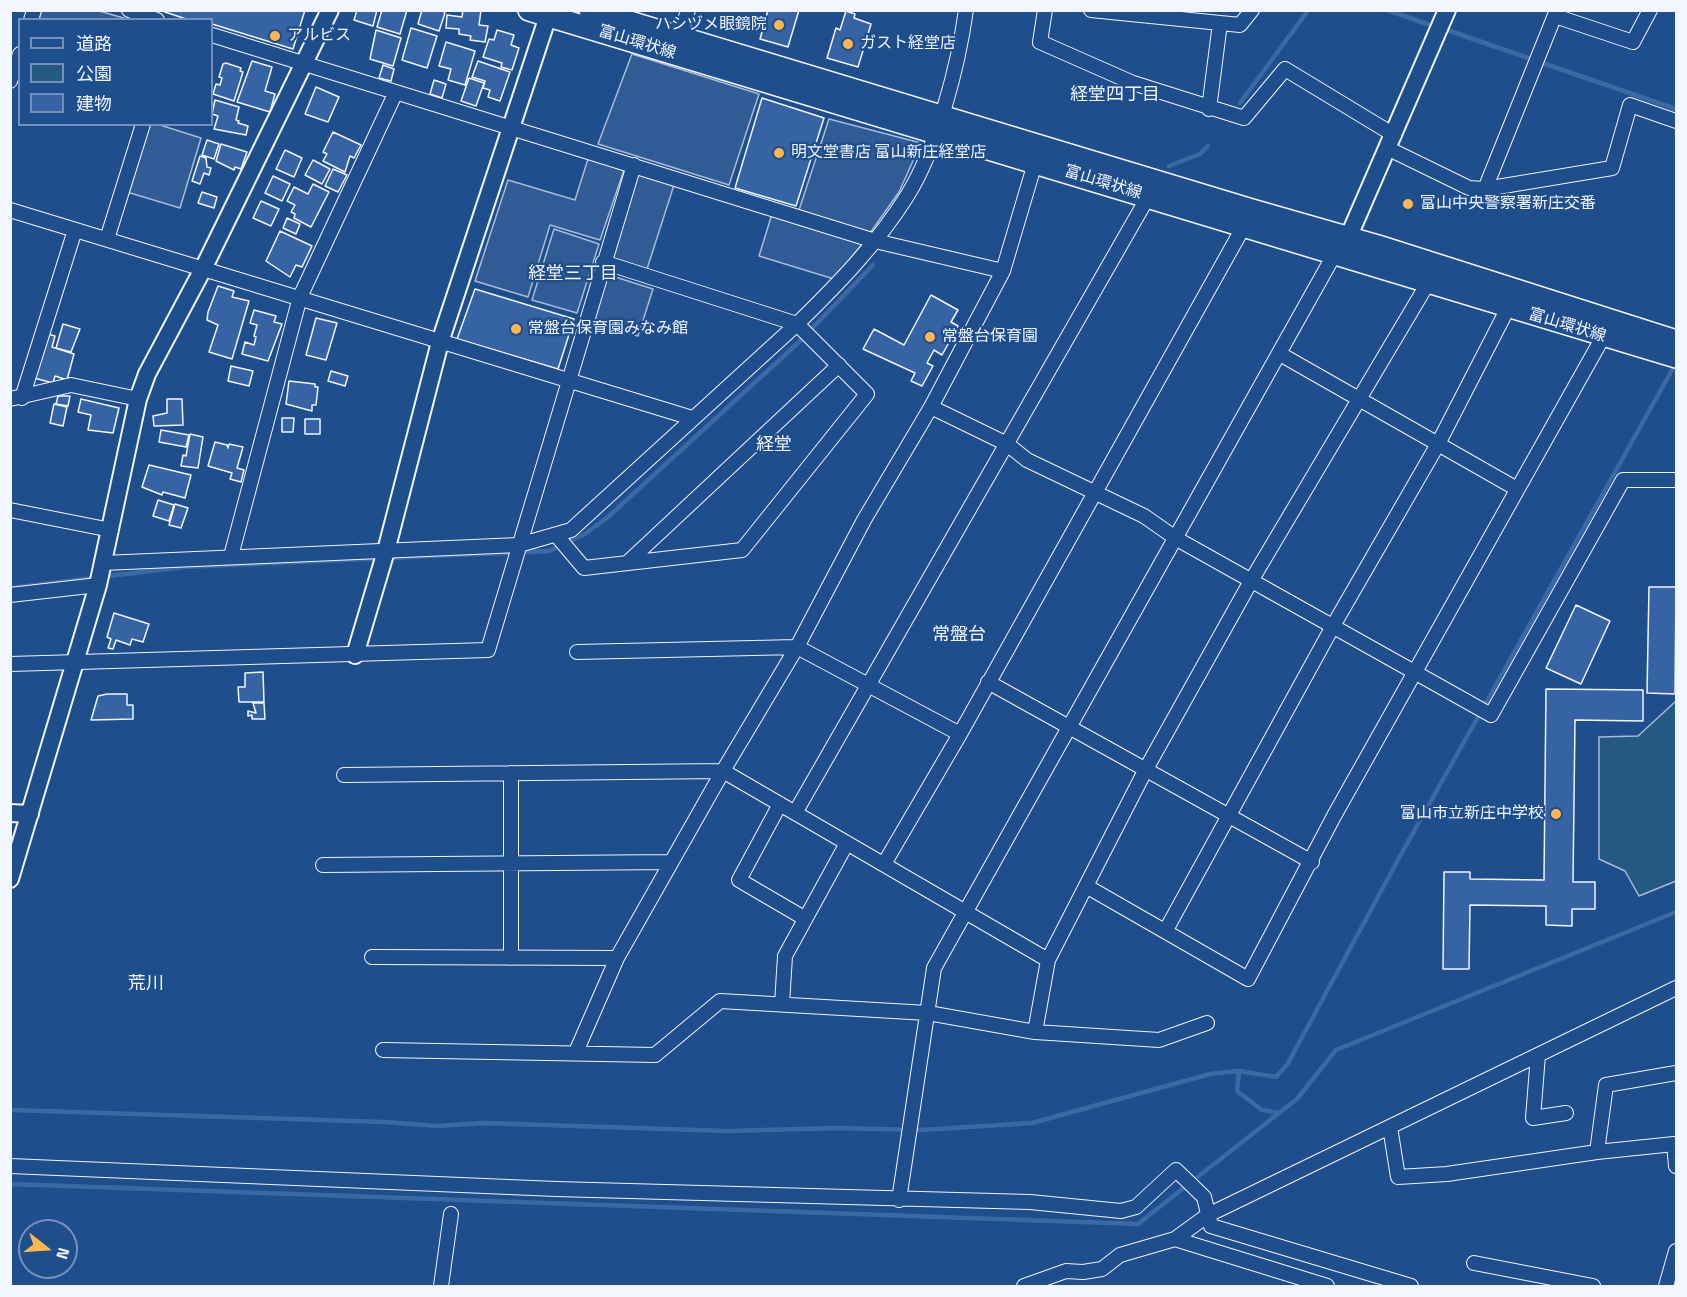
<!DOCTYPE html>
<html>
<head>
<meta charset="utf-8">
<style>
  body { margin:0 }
  #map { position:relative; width:1687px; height:1297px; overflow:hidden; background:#1f4e8c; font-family:"Titillium Web","Noto Sans JP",sans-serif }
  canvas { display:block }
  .frame { position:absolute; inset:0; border:12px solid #f2f6ff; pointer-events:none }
  .legend { position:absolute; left:18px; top:18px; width:195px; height:108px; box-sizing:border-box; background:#1f4e8c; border:2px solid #7391ba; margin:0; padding:8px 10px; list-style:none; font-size:18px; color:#f2f6ff }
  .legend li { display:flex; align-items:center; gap:12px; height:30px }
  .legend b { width:30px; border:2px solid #7391ba }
  .north { position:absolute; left:18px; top:1219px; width:60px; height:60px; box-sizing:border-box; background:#1f4e8c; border:2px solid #7391ba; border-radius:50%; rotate:107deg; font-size:16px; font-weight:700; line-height:24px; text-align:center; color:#f2f6ff }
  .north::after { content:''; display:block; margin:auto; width:21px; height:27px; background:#ffb74d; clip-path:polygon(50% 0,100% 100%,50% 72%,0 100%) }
</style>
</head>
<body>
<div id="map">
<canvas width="1687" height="1297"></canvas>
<div class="frame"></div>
<ul class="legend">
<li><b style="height:8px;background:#1f4e8c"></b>道路</li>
<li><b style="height:16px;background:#245a82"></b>公園</li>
<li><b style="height:16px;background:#3563a3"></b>建物</li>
</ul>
<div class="north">N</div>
</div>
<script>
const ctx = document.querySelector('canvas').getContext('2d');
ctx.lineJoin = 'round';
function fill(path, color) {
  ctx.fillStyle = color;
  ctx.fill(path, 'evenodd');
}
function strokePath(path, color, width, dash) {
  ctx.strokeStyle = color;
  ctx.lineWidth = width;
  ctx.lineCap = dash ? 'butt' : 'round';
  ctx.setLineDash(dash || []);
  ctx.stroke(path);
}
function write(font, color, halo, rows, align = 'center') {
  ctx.font = font + ' "Titillium Web","Noto Sans JP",sans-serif';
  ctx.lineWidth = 4.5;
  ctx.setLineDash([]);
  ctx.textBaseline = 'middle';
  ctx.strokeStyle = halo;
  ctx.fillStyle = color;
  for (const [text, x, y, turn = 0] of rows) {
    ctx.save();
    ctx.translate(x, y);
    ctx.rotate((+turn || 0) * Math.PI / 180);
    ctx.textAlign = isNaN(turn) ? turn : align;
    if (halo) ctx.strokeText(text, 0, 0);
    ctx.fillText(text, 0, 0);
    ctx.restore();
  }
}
const green = new Path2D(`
  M1676 701V881L1639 896 1625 871 1599 859V737L1638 736Z`);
const parking = new Path2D(`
  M42 10 99 11 127 19H39Z
  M632 54 759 94 729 185 598 144Z
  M829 119 921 143 899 192 870 233 799 210Z
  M148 125H160L201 138 180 208 127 192Z
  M588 159 624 170 600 240 550 225 528 297 475 281 508 180 575 200Z
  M638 174 674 185 647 269 611 259Z
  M772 214 863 243 834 279 759 256Z
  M554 229 599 244 577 313 532 300Z
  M606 274 653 289 638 336 591 322Z`);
const stream = new Path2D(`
  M1387 10 1436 27
  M1444 29 1676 109
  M1240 103 1307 12
  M1169 166 1200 154 1208 146
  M10 588 184 567 549 551 585 534 608 517 798 343 873 265
  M1239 1071 1237 1091 1262 1110 1279 1113 1297 1099 1336 1050 1676 912
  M10 1110 385 1122 437 1126 483 1123 728 1131 836 1128 921 1130 1032 1123 1210 1074 1239 1071 1276 1077 1287 1065 1399 858 1676 363
  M10 1184 1138 1224 1279 1113`);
const building = new Path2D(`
  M159 10H305L293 49 212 24V20H189Z
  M357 10H377L373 26 354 20Z
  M382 10H407L400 34 377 27Z
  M422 10H442L445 13 439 31 418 24Z
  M463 10H481L479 25 488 26 485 42 470 40 471 36 459 34V29L446 28 447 15 462 17Z
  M768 10H799L788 47 760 39Z
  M846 11 855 14 854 18 871 24 858 67 827 58 836 28 840 30Z
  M411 28 437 36 427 68 402 60Z
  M376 30 401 38 393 66 370 59Z
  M497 30 514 35 511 45 519 48 512 70 501 67 502 63 483 57 489 39 494 40Z
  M446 42 475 51 465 85 448 80 451 69 439 66Z
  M252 61 272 67 265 91 275 94 270 112 237 102Z
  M478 61 510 72 500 101 488 97 490 90 483 88 485 81 472 77Z
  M226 63 241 68 240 71 243 72 234 101 213 94 216 84 220 85 222 78 219 77 223 64Z
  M383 65 394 69 391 81 379 78Z
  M469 78 484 83 476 106 461 101Z
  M434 80 446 84 442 98 430 94Z
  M316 87 339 97 328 122 305 114Z
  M762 98 824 118 796 206 735 188Z
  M215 100 239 107 236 120 239 121 238 123 248 126 246 135 214 129 218 116 212 114Z
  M333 132 361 145 354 158 350 156 345 172 323 161 327 154 323 152Z
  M207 140 219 144 214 159 202 155Z
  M221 144 247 152 241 169 235 167 234 170 216 161Z
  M285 150 302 158 294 177 276 169Z
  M200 156 206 158 207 167 211 168 209 175 204 173 200 184 192 181Z
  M313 160 330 169 322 184 305 175Z
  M333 169 347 175 338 192 325 186Z
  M273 176 290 184 282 201 265 193Z
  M313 184 329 192 311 227 294 218 295 214 291 212 295 205 287 201 294 187 308 194Z
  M202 192 217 197 214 208 198 203Z
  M261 201 279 209 271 226 253 218Z
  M287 218 300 224 296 234 283 228Z
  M280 231 312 246 302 267 296 265 290 277 266 261Z
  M218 286 234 291 232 297 249 301 232 359 209 352 218 325 207 320 208 312Z
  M475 289 574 319 558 369 457 339Z
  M931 295 958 310 951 322 958 326 942 355 934 350 927 363 933 366 922 386 911 381 915 373 863 349 874 329 904 345Z
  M254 310 276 316 274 322 282 324 268 361 242 354 245 342 254 345 256 337 254 336 257 325 250 323Z
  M316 318 337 323 326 360 306 355Z
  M63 324 80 329 71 352 56 348Z
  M48 334 55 336 52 347 74 354 67 380 55 376 53 383 34 378Z
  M231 366 253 371 249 386 228 381Z
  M331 371 348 376 345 386 328 381Z
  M289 381 315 384V387H318L316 405H312V411L286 404Z
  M58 396H70L68 406 56 404Z
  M81 399 119 408 113 433 88 430 91 415 78 412Z
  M167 399H182L183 425 154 426 153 416 167 413Z
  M54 404 67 407 63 426 50 423Z
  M282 418H294L293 432H282Z
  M305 419H320V434H305Z
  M161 430 189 435 186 447 159 442Z
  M190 434 203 437 198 468 181 466 183 455 186 456Z
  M215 442 227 445 228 448 229 444 243 447 237 468 244 470 241 482 230 479 232 473 208 466Z
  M149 465 191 475 185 498 163 492 162 495 142 487Z
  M158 500 174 505 169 521 153 516Z
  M175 504 188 508 181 528 169 525Z
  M1649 587H1676L1675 694 1647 693Z
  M1576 605 1610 621 1581 684 1546 668Z
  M114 613 149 624 143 642 132 639 130 645 116 640 113 649 108 648 111 639 107 637Z
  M263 672 264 702H239L238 687H245V673Z
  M1546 689 1643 690V721L1575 720 1573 882H1595V909H1572V926L1546 925V906L1470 905 1469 969H1443L1444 872H1470V879L1544 880Z
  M107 694H127V705H133V719L91 720 98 696Z
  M253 703H264L265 719H252V715L248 716V711L256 713Z`);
const minor = new Path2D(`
  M129 10 157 20
  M1045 10 1040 42 1133 83 1244 118 1285 69 1394 135
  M1091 10 1240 25 1252 10
  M1555 16 1633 42 1650 10
  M31 20 34 10
  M212 35 875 241 1003 271
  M680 37 688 10
  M10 81 20 54
  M1209 109 1220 23
  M1387 148 1469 188 1485 189 1612 168 1630 105 1676 121
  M1485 189 1557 10
  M10 210 692 418
  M107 239 143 124
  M1280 354 1517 489
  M22 398 75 230
  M10 399 71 385 138 399
  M931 407 1007 444 1027 460 1144 516 1177 539 1491 715 1623 480H1676
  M10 510 111 530
  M557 536 584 568 742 550 867 394 797 324 603 262
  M231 556 300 297 396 92
  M103 563 519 545 571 530 797 324C837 285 877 244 907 196 937 148 958 67 966 10
  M627 563 839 365
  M10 595 98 585
  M577 652 797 647 960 734
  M10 664 488 650 634 165
  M988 682 1312 862
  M511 773V958
  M344 775 723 771 1048 960
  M780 804 739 880 804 918
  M795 813 1148 197
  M884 864 960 734 1244 226
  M323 865 671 862
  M1086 886 1248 979 1334 816 1603 337
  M1166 930 1333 626 1438 444 1508 308
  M372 957 617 958
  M782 1004 785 956 847 843
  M1035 1032 1048 960 1146 769 1251 581 1428 283
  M383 1050 655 1055 720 1001 928 1013 1035 1032 1159 1040 1207 1023
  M576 1052 617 958 723 771 797 647 864 520 931 407 1003 271 1035 163
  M1538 1055 1533 1118 1566 1113
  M1390 1127 1398 1177 1447 1174 1597 1152
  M1674 1144 1597 1152 1606 1085 1676 1073
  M1676 1144H1674L1676 1166
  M10 1166 556 1189 1030 1202 1121 1211 1136 1207 1176 1170 1204 1197 1211 1226 1411 1286
  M899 1200 934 968 1338 248
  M1175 1239 1327 1286
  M1474 1263 1593 1286
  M441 1286 451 1214
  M1024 1286 1066 1271 1083 1272 1102 1269 1120 1255 1175 1239 1208 1215 1676 988
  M1666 1286 1676 1251`);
const tertiary = new Path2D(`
  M1348 238 1447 10
  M355 655 386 551 440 342 550 10
  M10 813 30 814
  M10 879 98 585 138 399 147 374 203 269 330 10`);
const primary = new Path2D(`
  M529 10 1676 357
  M590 10 1252 210 1378 246 1676 341`);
const markers = [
  [779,25,6,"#ffb74d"],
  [275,36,6,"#ffb74d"],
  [848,44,6,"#ffb74d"],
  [779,153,6,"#ffb74d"],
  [1408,204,6,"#ffb74d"],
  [516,329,6,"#ffb74d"],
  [930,337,6,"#ffb74d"],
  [1556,814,6,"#ffb74d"]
];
const poiNames = [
  ["ハシヅメ眼鏡院",767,25,"right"],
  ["アルビス",287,36],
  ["ガスト経堂店",860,44],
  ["明文堂書店 富山新庄経堂店",791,153],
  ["富山中央警察署新庄交番",1420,204],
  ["常盤台保育園みなみ館",528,329],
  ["常盤台保育園",942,337],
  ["富山市立新庄中学校",1544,814,"right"]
];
const streetNames = [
  ["富山環状線",637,43,17],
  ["富山環状線",1103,183,17],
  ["富山環状線",1567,326,17]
];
const neighbourhoodNames = [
  ["経堂四丁目",1115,96],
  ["経堂三丁目",573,275],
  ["経堂",774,446],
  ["常盤台",959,636],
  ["荒川",146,985]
];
fill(green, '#245a82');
strokePath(green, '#a8bbd7', 1.5);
fill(parking, '#305b95');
strokePath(parking, '#a8bbd7', 1.5);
strokePath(stream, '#3b69a3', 4.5);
fill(building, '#3563a3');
strokePath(building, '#f2f6ff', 1.5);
strokePath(minor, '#f2f6ff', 16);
strokePath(tertiary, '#f2f6ff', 20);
strokePath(primary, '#f2f6ff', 24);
strokePath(minor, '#1f4e8c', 14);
strokePath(tertiary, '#1f4e8c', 16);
strokePath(primary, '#1f4e8c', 21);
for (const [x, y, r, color] of markers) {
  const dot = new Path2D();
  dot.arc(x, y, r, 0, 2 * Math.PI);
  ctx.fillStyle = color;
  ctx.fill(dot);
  strokePath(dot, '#1f4e8c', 2);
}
write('16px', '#f2f6ff', '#1f4e8c', poiNames, 'left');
write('16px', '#f2f6ff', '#1f4e8c', streetNames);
write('18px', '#f2f6ff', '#1f4e8c', neighbourhoodNames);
</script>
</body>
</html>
